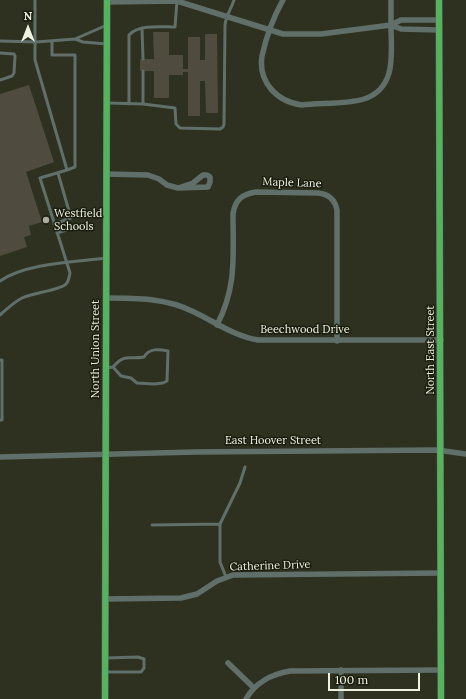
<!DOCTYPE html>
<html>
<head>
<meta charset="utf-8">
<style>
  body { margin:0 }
  #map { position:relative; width:466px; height:699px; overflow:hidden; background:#2e3120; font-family:Lora,serif }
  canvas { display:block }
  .north { position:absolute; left:8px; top:8px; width:40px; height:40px; -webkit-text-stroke:3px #1b1e10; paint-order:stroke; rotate:0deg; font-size:11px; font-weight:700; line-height:16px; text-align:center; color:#eef2df }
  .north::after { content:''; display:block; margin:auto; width:14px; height:18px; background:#eef2df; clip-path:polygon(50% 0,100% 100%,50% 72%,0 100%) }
  .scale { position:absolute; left:328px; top:673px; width:92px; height:18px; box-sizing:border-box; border:2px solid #eef2df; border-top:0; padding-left:5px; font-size:12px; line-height:14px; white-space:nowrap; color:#eef2df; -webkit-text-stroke:3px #1b1e10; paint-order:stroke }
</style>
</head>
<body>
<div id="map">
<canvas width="466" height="699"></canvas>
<div class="north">N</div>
<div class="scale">100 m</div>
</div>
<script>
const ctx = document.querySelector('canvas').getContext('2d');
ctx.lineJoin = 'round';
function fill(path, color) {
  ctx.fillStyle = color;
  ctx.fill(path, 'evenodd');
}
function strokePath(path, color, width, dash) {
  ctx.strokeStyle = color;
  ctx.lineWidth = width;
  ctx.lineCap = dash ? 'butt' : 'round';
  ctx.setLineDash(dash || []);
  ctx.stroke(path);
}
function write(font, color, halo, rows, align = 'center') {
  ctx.font = font + ' Lora,serif';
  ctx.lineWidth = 3;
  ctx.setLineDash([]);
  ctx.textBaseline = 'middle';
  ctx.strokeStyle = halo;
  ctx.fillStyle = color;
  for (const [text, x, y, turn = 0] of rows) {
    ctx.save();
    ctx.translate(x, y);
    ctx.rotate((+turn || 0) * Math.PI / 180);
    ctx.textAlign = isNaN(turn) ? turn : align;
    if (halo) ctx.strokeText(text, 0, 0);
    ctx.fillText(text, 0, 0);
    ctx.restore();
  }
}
const building = new Path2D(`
  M153 32H169V55H183V69H188V37H200V60H205V34H217L218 113H206L205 81H200V116H188V72H183V75H169V98H154V71H140V59H154Z
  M29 85 54 162 26 172 42 222 29 226 31 235 24 237 27 247 0 256V94Z`);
const service = new Path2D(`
  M142 28 143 59
  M75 39 83 42 107 44
  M0 41 36 42 75 39 107 25
  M52 41V55H75V167L67 170
  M0 53 14 54 15 56 14 73 12 76 0 80
  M143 71V104
  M108 103 143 104 175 108 176 124 180 128 220 129 223 127 224 124 225 25C226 16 231 9 234 0
  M129 104V35C139 24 162 27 175 27L177 1
  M54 224 71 218 58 173
  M57 233 79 226
  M0 281C26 263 75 262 106 258
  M0 315C7 309 14 302 22 298 32 293 61 290 66 284 69 281 69 277 70 273L40 178 67 170 35 60V0
  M0 360H2V420H0
  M106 368 113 367C125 353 128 360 144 357 149 348 159 349 168 351L167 381 163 383 154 384 137 383 131 378 121 376 113 367
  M152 525 220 524
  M226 577 220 562V524L240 483 245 467
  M105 672H141L144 668V659L138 657 106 658`);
const minor = new Path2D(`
  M283 0C274 16 266 38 262 56 258 82 277 102 302 105 319 103 349 104 364 99 395 89 392 57 391 31 391 21 391 10 391 0
  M107 2 177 1 283 34H321L391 25 401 20H439
  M391 25 401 29 439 30
  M106 174 148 175 159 179 167 185 178 188 208 187 210 182V177L207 175H203L193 183 178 188
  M106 298C136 298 167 298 194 312 215 322 234 336 258 340H441
  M217 325C237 287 233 255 233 214 235 200 242 194 256 192L318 193C329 194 335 200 337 210V341
  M0 457 195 452 437 450 466 454
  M105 599 181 598 197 594 217 581 233 575 441 573
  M228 663 254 688
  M246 699C255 683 272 674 290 671L441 670
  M341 699V670`);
const tertiary = new Path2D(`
  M439 0 441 699
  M105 699 107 0`);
const cycleway = new Path2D(`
  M439 0 441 699
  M105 699 107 0`);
const markers = [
  [46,220,4,"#abae9c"]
];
const streetNames = [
  ["Maple Lane",292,183,2],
  ["Beechwood Drive",305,330],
  ["North Union Street",96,349,-90],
  ["North East Street",431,350,-90],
  ["East Hoover Street",273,441],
  ["Catherine Drive",270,566,-2]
];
const poiNames = [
  ["Westfield",54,214],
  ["Schools",54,227]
];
fill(building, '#4f4b3f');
strokePath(service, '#616f6a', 3);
strokePath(minor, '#616f6a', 5.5);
strokePath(tertiary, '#616f6a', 7);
strokePath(cycleway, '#56b35d', 6);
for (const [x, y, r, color] of markers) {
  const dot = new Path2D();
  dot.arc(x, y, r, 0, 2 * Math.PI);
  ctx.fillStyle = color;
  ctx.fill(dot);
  strokePath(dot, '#1b1e10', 1.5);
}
write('11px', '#eef2df', '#1b1e10', streetNames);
write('11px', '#eef2df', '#1b1e10', poiNames, 'left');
</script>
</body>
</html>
